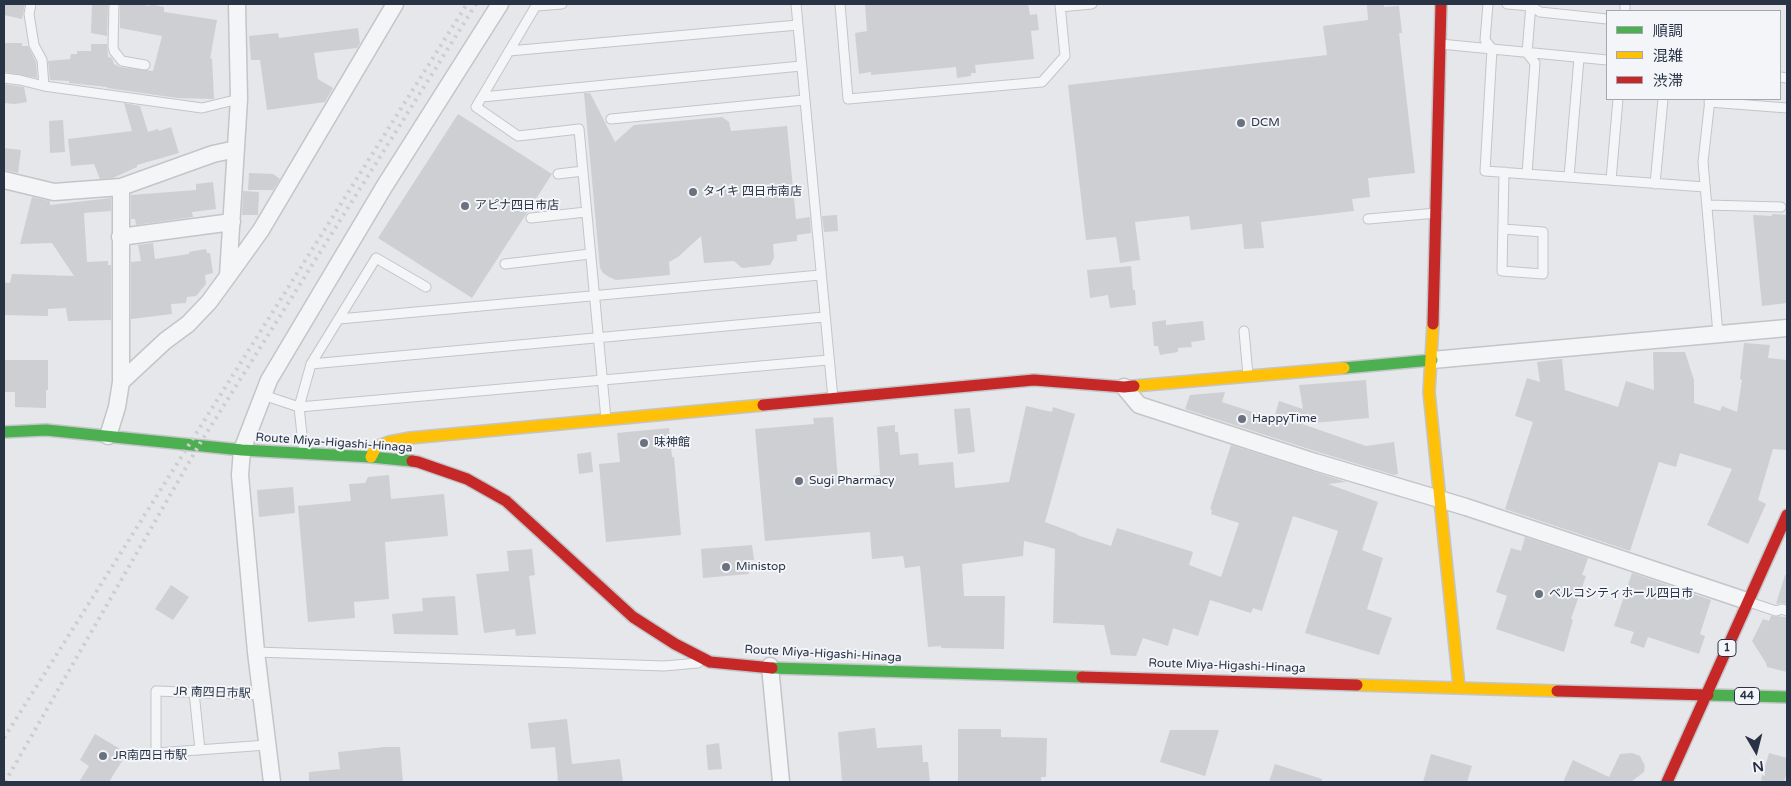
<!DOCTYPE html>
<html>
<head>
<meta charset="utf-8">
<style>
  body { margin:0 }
  #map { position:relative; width:1791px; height:786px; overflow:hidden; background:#e5e7ea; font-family:"Varela Round","Noto Sans JP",sans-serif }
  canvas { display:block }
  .frame { position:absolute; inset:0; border:5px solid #293346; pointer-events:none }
  .legend { position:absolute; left:1606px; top:10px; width:175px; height:90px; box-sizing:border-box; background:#f3f5f9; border:1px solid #a2a7b1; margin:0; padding:6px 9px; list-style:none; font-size:15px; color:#293346 }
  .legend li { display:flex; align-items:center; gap:10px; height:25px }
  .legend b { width:25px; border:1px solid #a2a7b1 }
  .north { position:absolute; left:1731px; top:726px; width:50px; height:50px; -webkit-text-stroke:4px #f3f5f9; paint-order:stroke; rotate:172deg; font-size:14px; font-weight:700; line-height:20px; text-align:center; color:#293346 }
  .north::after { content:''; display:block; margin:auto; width:18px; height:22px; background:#293346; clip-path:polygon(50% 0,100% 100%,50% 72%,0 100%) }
</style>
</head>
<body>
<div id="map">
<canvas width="1791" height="786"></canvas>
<div class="frame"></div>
<ul class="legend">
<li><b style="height:6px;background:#4caf50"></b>順調</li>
<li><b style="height:6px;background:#ffc107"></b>混雑</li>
<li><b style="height:6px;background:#c62828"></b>渋滞</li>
</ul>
<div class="north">N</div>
</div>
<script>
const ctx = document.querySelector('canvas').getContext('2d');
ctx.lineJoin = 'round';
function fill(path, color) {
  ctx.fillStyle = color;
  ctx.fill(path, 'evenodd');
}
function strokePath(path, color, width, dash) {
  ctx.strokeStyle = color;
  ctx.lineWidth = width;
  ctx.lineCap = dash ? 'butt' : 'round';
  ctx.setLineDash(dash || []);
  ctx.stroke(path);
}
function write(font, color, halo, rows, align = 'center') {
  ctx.font = font + ' "Varela Round","Noto Sans JP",sans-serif';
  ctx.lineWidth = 4;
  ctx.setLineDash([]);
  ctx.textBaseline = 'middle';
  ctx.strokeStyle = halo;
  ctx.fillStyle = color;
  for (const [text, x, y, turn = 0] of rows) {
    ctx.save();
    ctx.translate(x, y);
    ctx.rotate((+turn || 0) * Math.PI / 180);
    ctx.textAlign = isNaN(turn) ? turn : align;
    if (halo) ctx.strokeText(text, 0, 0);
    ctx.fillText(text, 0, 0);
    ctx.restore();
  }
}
const building = new Path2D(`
  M4 4H25L22 19 4 15Z
  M92 4H108L107 36 91 33Z
  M120 4H137L150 6V4L164 7V12L217 20 210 59 212 58 214 99 177 98 107 88V87L69 83V81L50 80 48 61 70 59 71 54H77V51H91V44H107L108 57 112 58 114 64 120 67 153 71 162 36 120 28Z
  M865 4H1028L1030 15 1037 14 1039 30 1031 31 1034 59 975 65 976 73H971V76L957 78 956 67 871 75V72L859 74 855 33 867 31Z
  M1384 4V7L1399 6 1402 33H1399L1415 173 1368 178 1370 197 1352 199 1354 211 1261 222 1264 248 1244 249 1242 224 1191 230 1189 216 1135 222 1140 260 1120 263 1116 237 1086 240 1068 85 1327 55 1323 26 1368 20 1367 5Z
  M358 28 360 43 357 48 314 53 318 79 333 88 325 102 267 110 260 60H251L249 36 278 33 279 38Z
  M4 43H22V46H28L36 62 37 78 4 72Z
  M4 84 24 87 27 102 15 104 4 103Z
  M584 93H590L615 142 634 125 722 117 729 122 731 131 787 126 796 219 810 217 811 233 797 235V241L773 244 774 258 770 265 742 268 734 261 704 263 701 236 678 257 669 262 670 275 616 280 609 277 603 273 600 268Z
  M124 103 140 106 148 132 158 129 159 131 171 127 179 153 137 165V167L113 178 100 179 94 164 71 166 68 139 132 131Z
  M458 114 552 174 472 298 378 238Z
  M63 120 65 152 50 153 49 121Z
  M4 148 21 150 18 173 4 170Z
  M249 173 273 174 280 179 273 190H248Z
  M213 182 216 209 192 212 193 217 136 225 135 219H131V195L196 190V184Z
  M243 191 259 192 258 215H242Z
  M32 197 50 201V205L111 198V211L84 213 87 262 108 261V265H111V320L68 321 66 308 48 309V316L4 315V282L10 283 12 274 74 276 52 243 20 244Z
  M1772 214 1787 215V303L1762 306 1753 215 1772 216Z
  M837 215 838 231 824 232 822 216Z
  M153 243 155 259 189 254V252L206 249 207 253H210L213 273 205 275 206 284 196 296 187 297 186 303 171 304 172 314 131 319V262L141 261 138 245Z
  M1131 266 1133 290H1135L1136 305 1110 308 1108 295 1090 298 1087 270Z
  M1166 320V325L1203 321 1205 340 1191 342 1192 347 1178 348V352L1160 355 1158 346H1154L1152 322Z
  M1744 343 1770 345 1768 358 1787 360V450L1773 449 1758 500 1766 504 1748 544 1707 525 1732 469 1680 453 1676 467 1659 462 1630 551 1505 509 1533 422 1515 416 1527 378 1540 382 1537 362 1562 359 1565 390 1618 407 1626 381 1654 390 1653 352H1685L1694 380V403L1720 411 1722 406 1737 412 1742 380 1740 379Z
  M4 360H48V390H46V408L15 407V392H4Z
  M1366 380 1369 418 1302 424 1366 446 1394 442 1398 474 1394 475 1318 452 1185 409 1190 395 1225 392 1222 402 1274 419 1279 401 1303 409 1299 385Z
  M1026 406 1052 412 1053 407 1075 414 1045 522 1077 534V535L1111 546 1117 528 1193 552 1189 565 1221 577 1239 523 1211 514 1212 510 1210 509 1231 445 1346 482 1328 484 1378 502 1362 550 1383 558 1367 609 1392 618 1379 655 1305 633 1338 531 1293 516 1262 611 1253 608 1251 613 1210 600 1198 636 1173 628 1168 646 1143 638 1136 656 1111 655 1104 625 1053 623 1055 549 1045 546 1024 541 1023 556 962 564 964 596H1005L1004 649 941 648V646L928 647 920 566 905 568 903 556 872 559 870 532 765 541 755 429 814 424 813 418 833 417 838 480 880 475 877 427 895 425V432H898L900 455 918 453 919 465 953 462 955 488 1009 482Z
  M970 408 975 452 958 454 954 409Z
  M669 428 672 457H674L681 535 606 542 599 464 620 462 617 433Z
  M591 452 593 472 579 474 577 454Z
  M389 475 391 499 444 494 448 536 385 542 389 599 354 602 355 618 308 622 298 506 351 501 349 484 365 483 368 477Z
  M293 487 295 513 259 517 257 490Z
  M1525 537 1588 558 1582 575 1586 576 1571 619 1573 620 1564 652 1496 629 1507 596 1496 592 1511 548 1521 551Z
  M752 545 754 560H748L749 574 703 578 701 549Z
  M532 549 535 575 529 576 536 634 516 636 515 629 484 633 476 574 509 571 507 551Z
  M1632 573 1711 600 1700 634 1705 636 1699 654 1648 637 1644 648 1630 643 1634 632 1614 626Z
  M1785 575 1787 576V604L1781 603 1776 604Z
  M171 585 189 597 173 620 155 609Z
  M455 596 458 635 394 634 392 614 423 611 422 598Z
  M1771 616 1787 617V672L1767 667 1766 663 1752 641 1763 619 1769 621Z
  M567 719 572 764 620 759 623 782H558L555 747 531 749 528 723Z
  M875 728 877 748 922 745 923 762H928L930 782H842L838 732Z
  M958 729H1001V737L1047 738 1046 777H1041V782H958Z
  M1170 730H1219L1205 776 1160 762Z
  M95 734 127 753 109 782H79L89 766 80 760Z
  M719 743 722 769 708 770 706 745Z
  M385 747H400L403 782H309V772L340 769 338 752Z
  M1632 753 1640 756 1645 766 1644 772 1631 782H1563L1573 760 1609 777 1620 754Z
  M1769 753 1787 758V771L1784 782H1768L1761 780Z
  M1431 754 1472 766 1467 782H1423Z
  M1275 764 1322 779V782H1269Z`);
const lane = new Path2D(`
  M31 4 29 14 34 45 42 60 44 86 202 108 239 99
  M114 4 113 47 114 51 122 61 145 65
  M537 4 476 107 518 136 579 129 606 419
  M796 4 833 399
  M840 4 848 99 1042 82 1065 56 1060 4
  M1488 4 1485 40 1492 49 1485 171 1705 187
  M1507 4 1531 6 1540 12 1607 19
  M536 6 562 4
  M1060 7 1092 4
  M1625 11V4
  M1440 44 1607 60
  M509 51 798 25
  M1780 77 1787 78
  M4 78 20 80 44 86
  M482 97 801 66
  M1710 99 1703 162 1718 334
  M1709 102 1787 108
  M611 119 804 100
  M558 174 583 171
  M1527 174 1535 63 1527 53 1531 4
  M1569 177 1579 58
  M1611 180 1618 99
  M1655 184 1663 99
  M1707 205 1781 207
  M531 218 586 212
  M1368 219 1437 213
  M1503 229 1543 232V274L1502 271 1504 172
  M505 264 590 254
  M426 287 376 258 311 364 299 407 828 360
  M339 319 820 275
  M1244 331 1248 375
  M311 364 824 317
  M263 395 299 407 304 453
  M1752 603 1776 611 1782 609 1787 611
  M256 652 664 666 698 663
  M194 692 200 750
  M262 695 156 691V753L267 745`);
const street = new Path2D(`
  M4 180 54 192 121 187 213 154 236 149
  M120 237 232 222
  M228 276 239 99 237 4
  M1432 360 1787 328
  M121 382V187
  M1124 387 1139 405 1315 462 1466 507 1747 601
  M108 436 117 407 121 382 165 341 188 324 209 302 228 276 261 230 395 4
  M770 666 781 782
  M272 782 256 652 240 475 242 450 269 380 384 187 500 4`);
const fast = new Path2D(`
  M1344 368 1432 360
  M4 432 46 430 242 450 371 457 412 461
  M772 668 1082 677
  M1708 695 1787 697`);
const slow = new Path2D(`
  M1433 324 1429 392 1459 687
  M1134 386 1344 368
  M371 457 376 447 389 442 410 438 763 405
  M1357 685 1557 691`);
const jam = new Path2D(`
  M1433 324 1441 4
  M763 405 1034 380 1124 387 1134 386
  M412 461 418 462 467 479 506 501 633 617 675 644 710 662 772 668
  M1082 677 1357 685
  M1557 691 1708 695
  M1667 782 1787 515`);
const rail = new Path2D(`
  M4 738 467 4
  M5 782 199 445 476 4`);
const markers = [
  [1241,123,5,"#6b727f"],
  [693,192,5,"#6b727f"],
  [465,206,5,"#6b727f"],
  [1242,419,5,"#6b727f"],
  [644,443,5,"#6b727f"],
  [799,481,5,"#6b727f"],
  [726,567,5,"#6b727f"],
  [1539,594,5,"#6b727f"],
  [103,756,5,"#6b727f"]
];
const shields = [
  [1727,648,18],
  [1747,696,25]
];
const shieldNames = [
  ["1",1727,648],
  ["44",1747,696]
];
const poiNames = [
  ["DCM",1251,123],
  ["タイキ 四日市南店",703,192],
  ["アピナ四日市店",475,206],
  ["HappyTime",1252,419],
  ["味神館",654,443],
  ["Sugi Pharmacy",809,481],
  ["Ministop",736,567],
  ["ベルコシティホール四日市",1549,594],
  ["JR南四日市駅",113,756]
];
const streetNames = [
  ["Route Miya-Higashi-Hinaga",334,443,4],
  ["Route Miya-Higashi-Hinaga",823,654,3],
  ["Route Miya-Higashi-Hinaga",1227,666,2],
  ["JR 南四日市駅",212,693,2]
];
fill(building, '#cdcfd2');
strokePath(lane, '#c3c5c8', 11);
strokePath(street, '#c3c5c8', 19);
strokePath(fast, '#c3c5c8', 14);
strokePath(slow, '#c3c5c8', 14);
strokePath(jam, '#c3c5c8', 14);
strokePath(lane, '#f4f5f7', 9);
strokePath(street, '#f4f5f7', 16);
strokePath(fast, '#4caf50', 11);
strokePath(slow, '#ffc107', 11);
strokePath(jam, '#c62828', 11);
strokePath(rail, '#cdced1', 4, [2.5, 5]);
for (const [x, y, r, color] of markers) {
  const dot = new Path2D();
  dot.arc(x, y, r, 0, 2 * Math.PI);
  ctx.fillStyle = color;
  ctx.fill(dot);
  strokePath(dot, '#f3f5f9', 2);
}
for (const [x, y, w] of shields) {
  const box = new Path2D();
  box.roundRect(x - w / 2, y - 8.5, w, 17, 4);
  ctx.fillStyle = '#f3f5f9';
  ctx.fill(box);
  strokePath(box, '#293346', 1);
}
write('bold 11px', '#293346', null, shieldNames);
write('12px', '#293346', '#f3f5f9', poiNames, 'left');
write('12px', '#293346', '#f3f5f9', streetNames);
</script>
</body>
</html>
